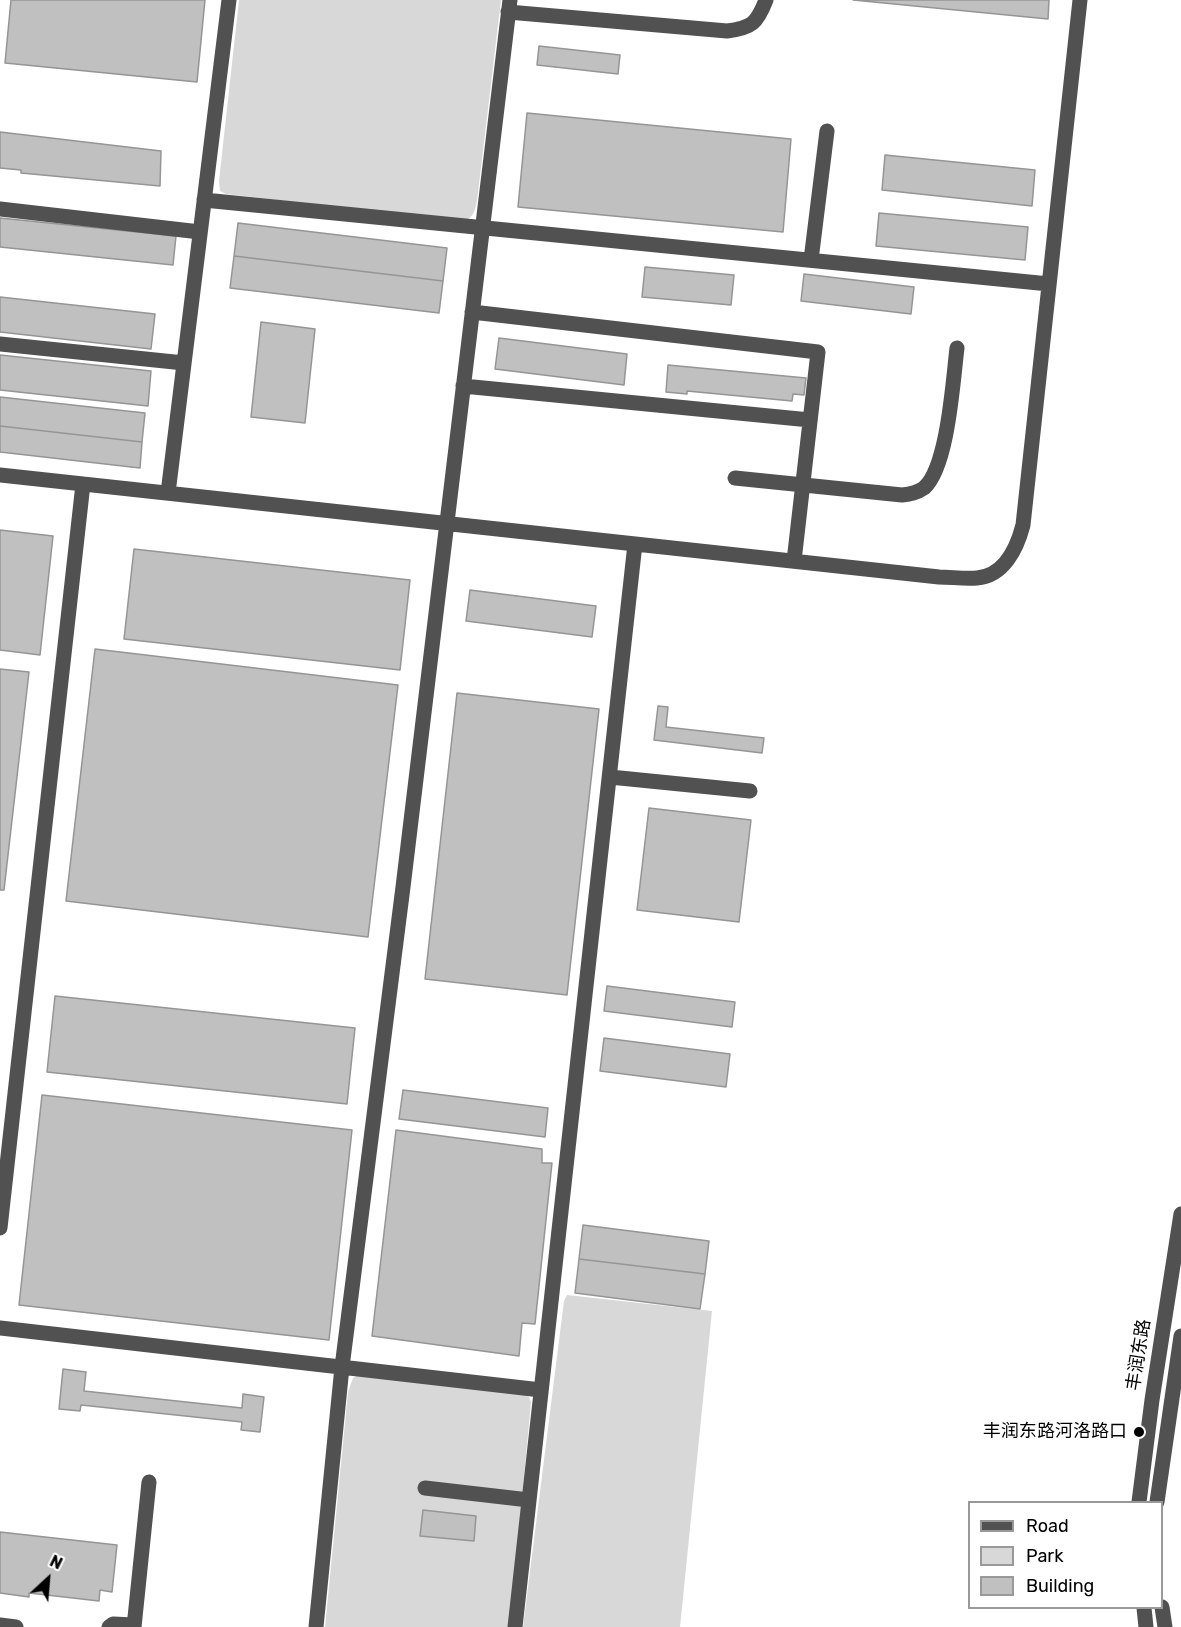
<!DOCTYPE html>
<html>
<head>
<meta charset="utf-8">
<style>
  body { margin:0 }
  #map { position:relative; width:1181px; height:1627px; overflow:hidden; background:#fff; font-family:Rubik,sans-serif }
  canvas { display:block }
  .legend { position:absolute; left:968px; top:1501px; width:195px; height:108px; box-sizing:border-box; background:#fff; border:2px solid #999; margin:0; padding:8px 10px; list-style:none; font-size:18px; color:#000 }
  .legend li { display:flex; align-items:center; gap:12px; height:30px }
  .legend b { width:30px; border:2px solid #999 }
  .north { position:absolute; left:18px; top:1549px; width:60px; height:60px; -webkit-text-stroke:4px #fff; paint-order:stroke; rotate:26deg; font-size:16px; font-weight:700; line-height:24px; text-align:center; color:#000 }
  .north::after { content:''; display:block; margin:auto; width:21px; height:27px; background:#000; clip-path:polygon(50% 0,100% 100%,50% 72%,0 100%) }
</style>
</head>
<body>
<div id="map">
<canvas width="1181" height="1627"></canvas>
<ul class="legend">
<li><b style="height:8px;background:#515151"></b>Road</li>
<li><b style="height:16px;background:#d8d8d8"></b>Park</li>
<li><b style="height:16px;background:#c0c0c0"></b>Building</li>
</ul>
<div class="north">N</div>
</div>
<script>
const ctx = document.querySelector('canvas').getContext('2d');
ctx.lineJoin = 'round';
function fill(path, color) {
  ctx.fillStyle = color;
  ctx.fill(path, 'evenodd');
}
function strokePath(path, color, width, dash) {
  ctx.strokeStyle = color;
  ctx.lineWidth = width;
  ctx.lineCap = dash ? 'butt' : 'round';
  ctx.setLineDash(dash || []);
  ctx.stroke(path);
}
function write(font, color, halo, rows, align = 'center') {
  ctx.font = font + ' Rubik,"Noto Sans SC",sans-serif';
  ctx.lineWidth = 5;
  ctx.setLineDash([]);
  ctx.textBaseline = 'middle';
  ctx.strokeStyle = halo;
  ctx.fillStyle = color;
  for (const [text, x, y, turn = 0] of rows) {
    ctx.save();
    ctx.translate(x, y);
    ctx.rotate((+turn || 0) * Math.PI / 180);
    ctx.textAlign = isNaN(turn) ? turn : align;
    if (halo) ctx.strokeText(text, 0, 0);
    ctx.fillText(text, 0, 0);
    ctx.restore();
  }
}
const green = new Path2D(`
  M239 0H501L477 201C475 212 472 221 459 221L226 194 220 191 219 181Z
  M567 1295 712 1311 680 1627H523L564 1301Z
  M358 1375 525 1395 529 1397 531 1402 510 1627H325L348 1392 353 1378Z`);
const building = new Path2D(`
  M11 0H205L197 82 5 63Z
  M853 0H1049L1048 19Z
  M539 46 620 55 618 74 537 65Z
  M527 113 791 139 783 232 518 207Z
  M0 132 161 151 160 186 21 173V170L0 168Z
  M885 155 1035 170 1032 206 882 190Z
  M879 213 1028 227 1025 260 876 246Z
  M0 218 176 236 173 265 0 247Z
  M238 223 447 248 443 281 234 256Z
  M234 256 443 281 439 313 230 288Z
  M645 267 734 275 731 305 642 297Z
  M804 274 914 287 911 314 801 301Z
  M0 297 155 314 151 349 0 332Z
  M261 322 315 329 305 423 251 417Z
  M499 338 627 354 624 385 495 369Z
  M0 355 151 371 148 406 0 390Z
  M668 365 806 378 804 395 793 394 792 401 687 391V394L666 392Z
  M0 397 145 413 142 442 0 426Z
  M0 426 142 442 140 468 0 452Z
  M0 530 53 536 40 655 0 650Z
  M134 549 410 580 400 670 124 639Z
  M470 590 596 606 592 637 466 621Z
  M95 649 398 685 368 937 66 901Z
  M0 669 29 672 4 890H0Z
  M457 693 599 709 567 995 425 979Z
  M658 706 668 707 666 727 764 738 762 753 654 740Z
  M649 808 751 820 739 922 637 910Z
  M607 986 735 1002 732 1027 604 1011Z
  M55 996 355 1028 347 1104 47 1072Z
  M604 1038 730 1054 726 1087 600 1071Z
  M403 1090 548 1108 545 1137 399 1119Z
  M42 1095 352 1130 329 1340 19 1305Z
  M396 1130 542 1149V1163H552L535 1324 522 1323 519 1356 372 1336Z
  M583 1225 709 1241 705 1274 579 1259Z
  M579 1259 705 1274 700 1309 575 1293Z
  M63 1369 86 1372 84 1391 242 1408 243 1394 264 1397 260 1432 241 1430 242 1422 81 1405 80 1411 59 1409Z
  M423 1510 476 1516 474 1541 420 1536Z
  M0 1532 117 1545 112 1592 100 1590 99 1601 29 1593V1597L0 1593Z`);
const minor = new Path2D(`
  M508 12 727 31C752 28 757 23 766 0
  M204 200 1049 284
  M0 209 200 232
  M811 260 827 131
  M472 312 818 352 794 561
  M0 344 184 363
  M463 386 810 420
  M0 475 939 577C951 577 964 579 977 578 1004 576 1017 548 1023 525L1080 0
  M735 478 902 495C910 494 917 493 924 488 948 467 953 380 957 348
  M168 493 229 0
  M610 777 750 791
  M0 1228 83 484
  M0 1328 541 1390
  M425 1488 529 1500
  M1139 1502 1152 1400 1181 1214
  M1157 1502 1181 1336
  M1162 1607 1165 1627
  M1144 1608 1146 1627
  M0 1625 16 1627
  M109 1627 113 1624 134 1625
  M134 1627 149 1482
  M316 1627 342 1367 403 887 510 0
  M515 1627 635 544`);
const markers = [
  [1139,1432,6,"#000"]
];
const streetNames = [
  ["丰润东路",1139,1355,-81]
];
const poiNames = [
  ["丰润东路河洛路口",1127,1432]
];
fill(green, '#d8d8d8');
fill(building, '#c0c0c0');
strokePath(building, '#959595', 1.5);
strokePath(minor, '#515151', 15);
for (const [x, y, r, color] of markers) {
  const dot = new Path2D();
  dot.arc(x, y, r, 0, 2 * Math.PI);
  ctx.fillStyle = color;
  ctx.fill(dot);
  strokePath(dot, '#fff', 2);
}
write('18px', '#000', '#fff', streetNames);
write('18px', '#000', '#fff', poiNames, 'right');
</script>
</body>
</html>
